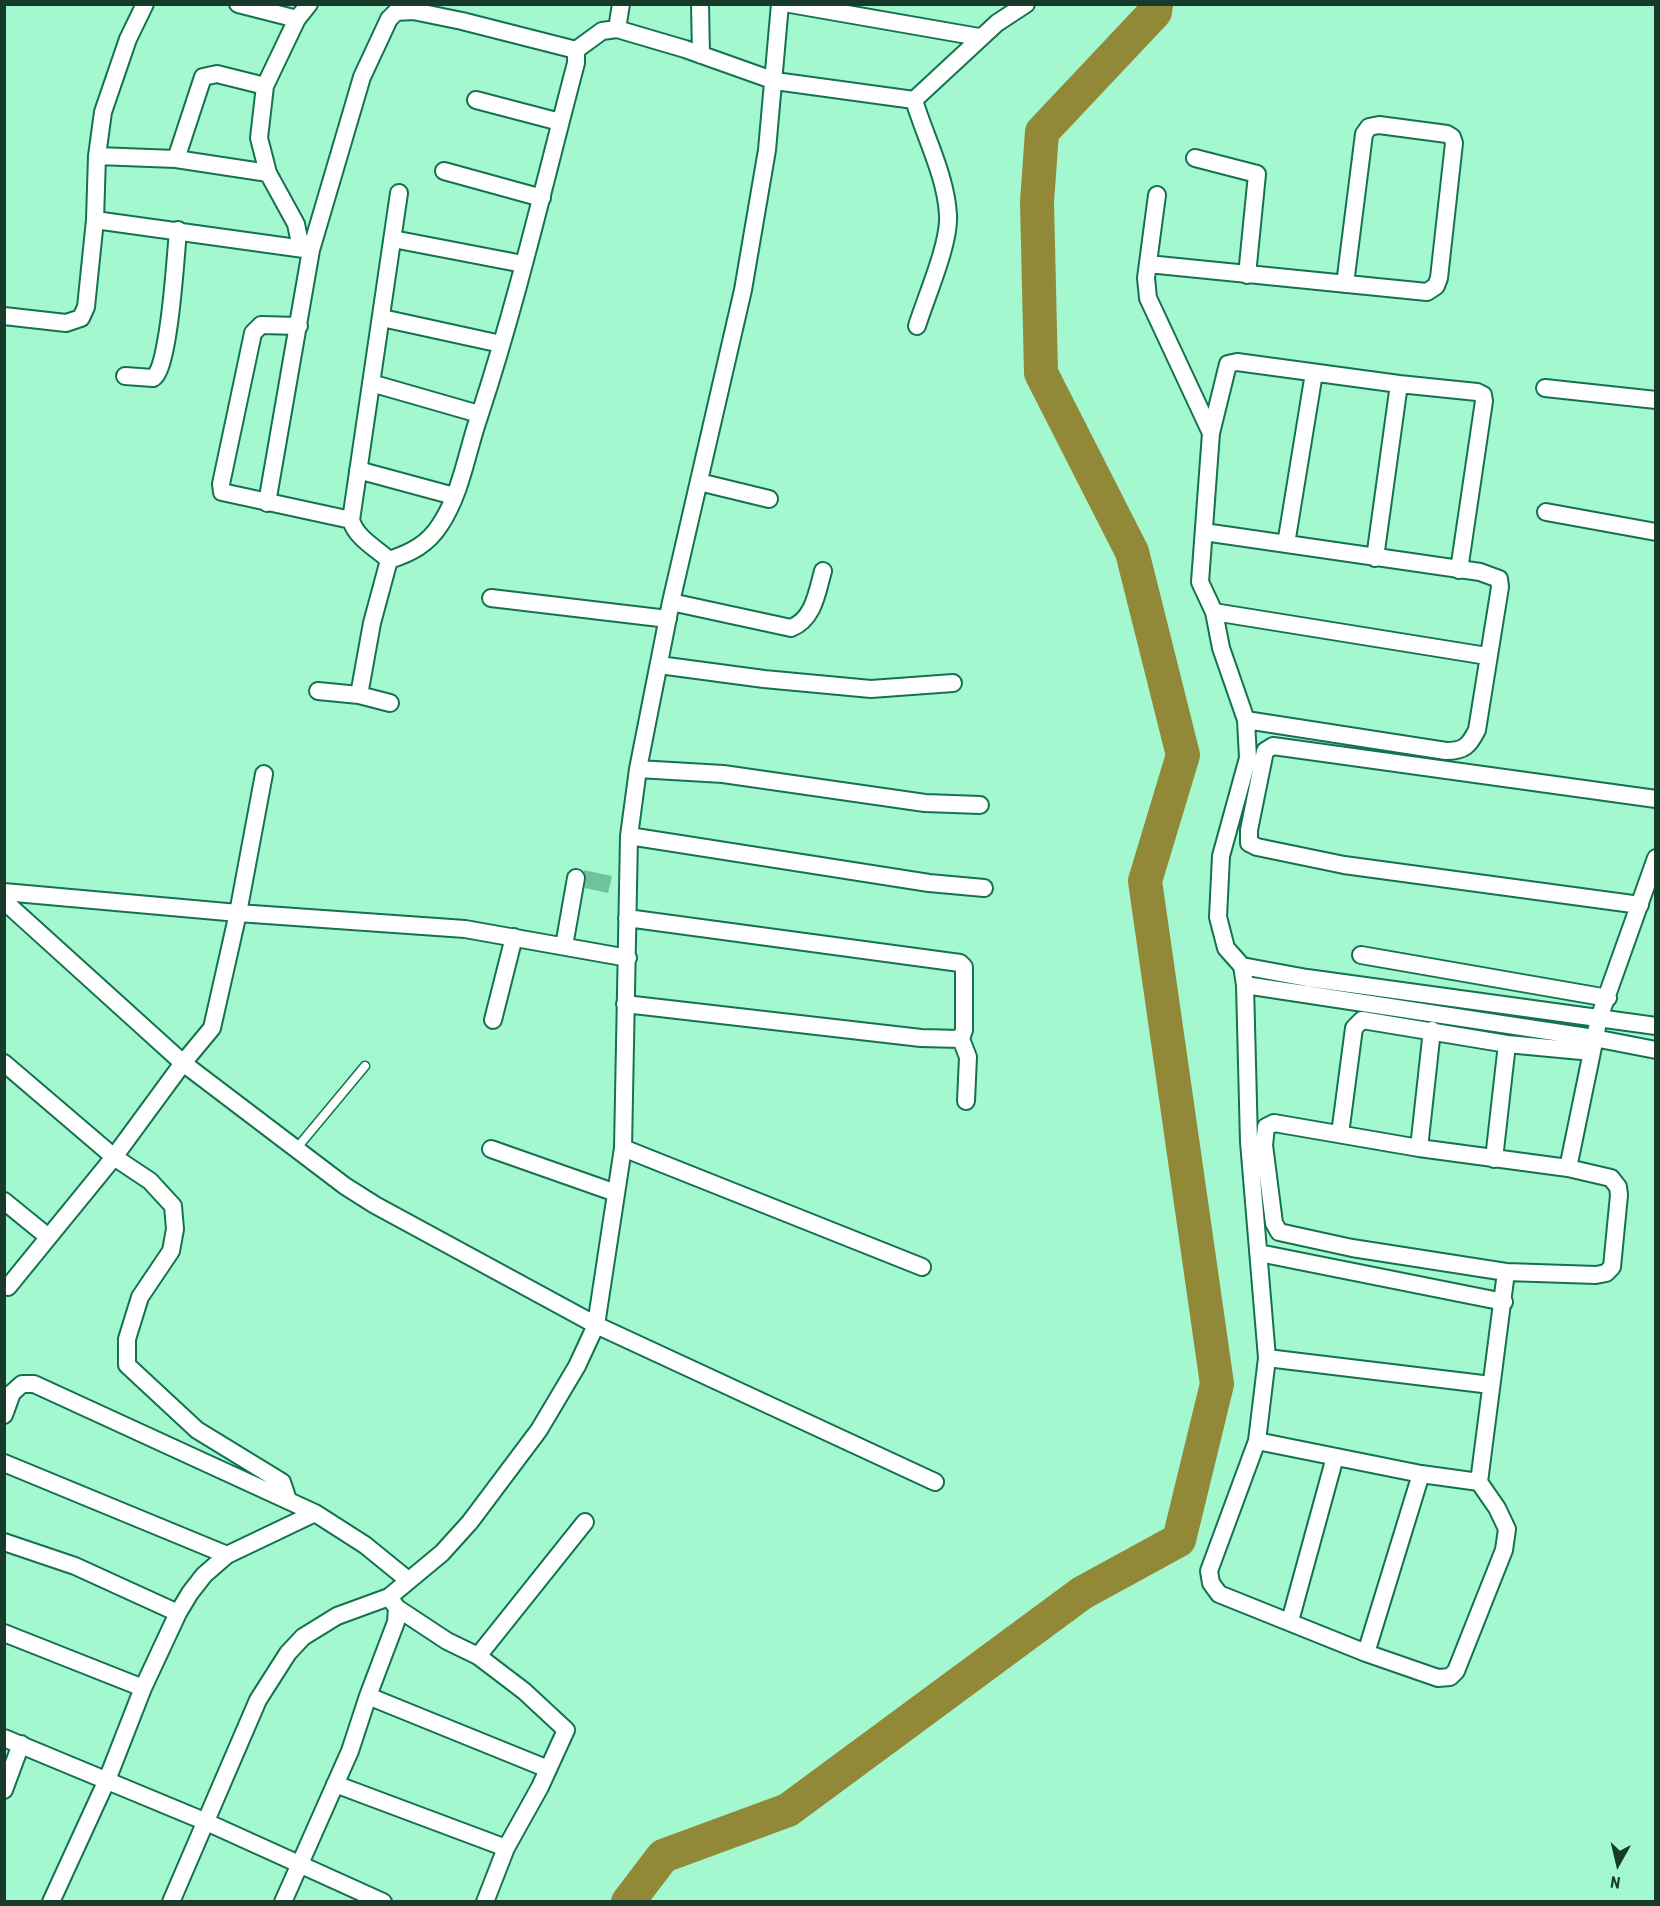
<!DOCTYPE html>
<html>
<head>
<meta charset="utf-8">
<style>
  body { margin:0 }
  #map { position:relative; width:1660px; height:1906px; overflow:hidden; background:#a3f8d0; font-family:"Roboto Condensed",sans-serif }
  canvas { display:block }
  .frame { position:absolute; inset:0; border:6px solid #173a2b; pointer-events:none }
  .north { position:absolute; left:1588px; top:1834px; width:60px; height:60px; -webkit-text-stroke:4px #a3f8d0; paint-order:stroke; rotate:188deg; font-size:16px; font-weight:700; line-height:24px; text-align:center; color:#173a2b }
  .north::after { content:''; display:block; margin:auto; width:21px; height:27px; background:#173a2b; clip-path:polygon(50% 0,100% 100%,50% 72%,0 100%) }
</style>
</head>
<body>
<div id="map">
<canvas width="1660" height="1906"></canvas>
<div class="frame"></div>
<div class="north">N</div>
</div>
<script>
const ctx = document.querySelector('canvas').getContext('2d');
ctx.lineJoin = 'round';
function strokePath(path, color, width, dash) {
  ctx.strokeStyle = color;
  ctx.lineWidth = width;
  ctx.lineCap = dash ? 'butt' : 'round';
  ctx.setLineDash(dash || []);
  ctx.stroke(path);
}
function fill(path, color) {
  ctx.fillStyle = color;
  ctx.fill(path, 'evenodd');
}
const river = new Path2D(`
  M628 1902 663 1856 788 1810 1082 1593 1179 1540 1217 1384 1145 881 1183 755 1132 552 1041 373 1037 202 1042 132 1155 12 1156 4`);
const building = new Path2D(`
  M583 870 612 876 608 893 585 888 586 875Z`);
const lane = new Path2D(`
  M296 1149 365 1066`);
const street = new Path2D(`
  M238 4 297 19
  M700 4 701 55
  M790 4 979 37
  M617 29 685 49 775 81 914 100C925 137 946 176 948 215 950 243 926 297 917 326
  M576 50 602 31 617 29 621 4
  M265 86 259 138 268 173
  M476 100 560 122
  M914 100 997 23 1026 4
  M97 156 176 159 203 77 217 74 265 86 297 19 309 4
  M1195 158 1257 174 1247 275
  M176 159 268 173 296 224 301 248
  M444 171 542 198
  M399 193 351 520C356 538 376 548 389 560 411 553 428 544 440 525 462 492 467 450 480 414 518 298 545 180 576 63V50
  M1157 195 1146 278 1148 298 1211 433
  M95 220 311 250
  M393 239 523 264
  M1148 264 1427 292 1436 286 1439 278 1454 143 1452 137 1447 134 1379 125 1369 127 1364 134 1345 284
  M4 316 66 323 81 318 86 307 95 220 97 156 103 112 128 39 145 4
  M382 318 501 344
  M299 326 261 325 253 333 221 484 222 492 351 520
  M125 376 153 378C169 371 176 252 178 230
  M371 383 479 414
  M1545 388 1656 400
  M358 470 454 496
  M699 482 769 499
  M267 503 311 250 362 77 389 19 396 12 413 11 462 21 576 50
  M1546 512 1656 532
  M1204 532 1480 572 1499 579 1500 587 1477 730C1469 746 1464 751 1446 751L1246 720
  M1286 544 1314 373
  M1375 558 1399 384
  M491 598 668 619
  M671 602 791 628C814 619 817 592 823 571
  M1214 612 1487 656
  M659 665 764 679 871 689 953 683
  M318 691 359 695 390 703
  M359 695 372 623 389 560
  M638 769 723 774 925 803 980 805
  M629 836 929 883 984 888
  M4 892 238 913 465 929 628 958
  M4 901 183 1063 345 1186 375 1205 596 1325 935 1482
  M1640 905 1344 865 1257 847 1249 843V830L1265 751 1273 746 1656 799
  M627 918 960 963 964 967V1030L961 1039
  M564 946 576 878
  M1361 955 1608 998
  M1242 966 1307 978 1656 1026
  M1245 985 1594 1038 1656 1050
  M625 1004 921 1038 961 1039 968 1057 966 1101
  M493 1020 514 937
  M4 1063 114 1157 150 1181 173 1206 175 1229 171 1251 140 1297 127 1339V1365L197 1430 282 1482 288 1500
  M1274 1123 1419 1148 1568 1168 1611 1178 1618 1187 1619 1195 1612 1267 1606 1273 1596 1275 1506 1272 1352 1248 1279 1232 1274 1223 1264 1145 1266 1127Z
  M1340 1134 1354 1028 1362 1020 1507 1044 1592 1052
  M623 1148 922 1267
  M1419 1148 1432 1030
  M491 1149 616 1193
  M1494 1159 1507 1044
  M1568 1168 1599 1018 1656 858
  M4 1201 47 1236
  M1259 1253 1504 1302
  M8 1287 114 1157 183 1063 212 1028 238 913 264 774
  M1267 1358 1491 1385
  M4 1415 12 1393 22 1384H34L315 1513 365 1545 408 1580
  M1257 1441 1421 1474 1479 1482 1497 1508 1507 1529 1504 1550 1456 1671 1450 1677 1438 1678 1366 1653 1219 1594 1211 1583 1209 1571 1257 1441 1267 1358 1249 1142 1245 985 1242 966 1226 948 1218 917 1221 856 1248 758 1246 720 1221 648 1214 612 1200 582 1211 433 1228 364 1237 362 1399 384 1477 392 1483 395 1484 401 1459 570
  M4 1463 227 1555
  M1479 1482 1506 1272
  M4 1542 75 1566 178 1613
  M397 1608 447 1641 478 1656 585 1522
  M1290 1621 1335 1457
  M4 1633 143 1688
  M1366 1653 1421 1474
  M478 1656 524 1691 566 1730 540 1787 506 1848 485 1902
  M368 1696 548 1769
  M4 1738 204 1821 383 1902
  M335 1784 506 1848
  M4 1790 21 1744
  M51 1902 107 1780 143 1688 178 1613 190 1593 204 1575 227 1555 315 1513
  M171 1902 258 1700 288 1653 303 1637 337 1616 389 1597
  M283 1902 350 1751 368 1696 396 1622 397 1608 389 1597 442 1553 470 1522 539 1430 577 1366 596 1325 623 1148 629 836 638 769 671 602 743 290 767 150 780 4`);
strokePath(river, '#928938', 34);
fill(building, '#6fc39c');
strokePath(lane, '#147250', 11);
strokePath(street, '#147250', 20);
strokePath(lane, '#fff', 8);
strokePath(street, '#fff', 16);
</script>
</body>
</html>
